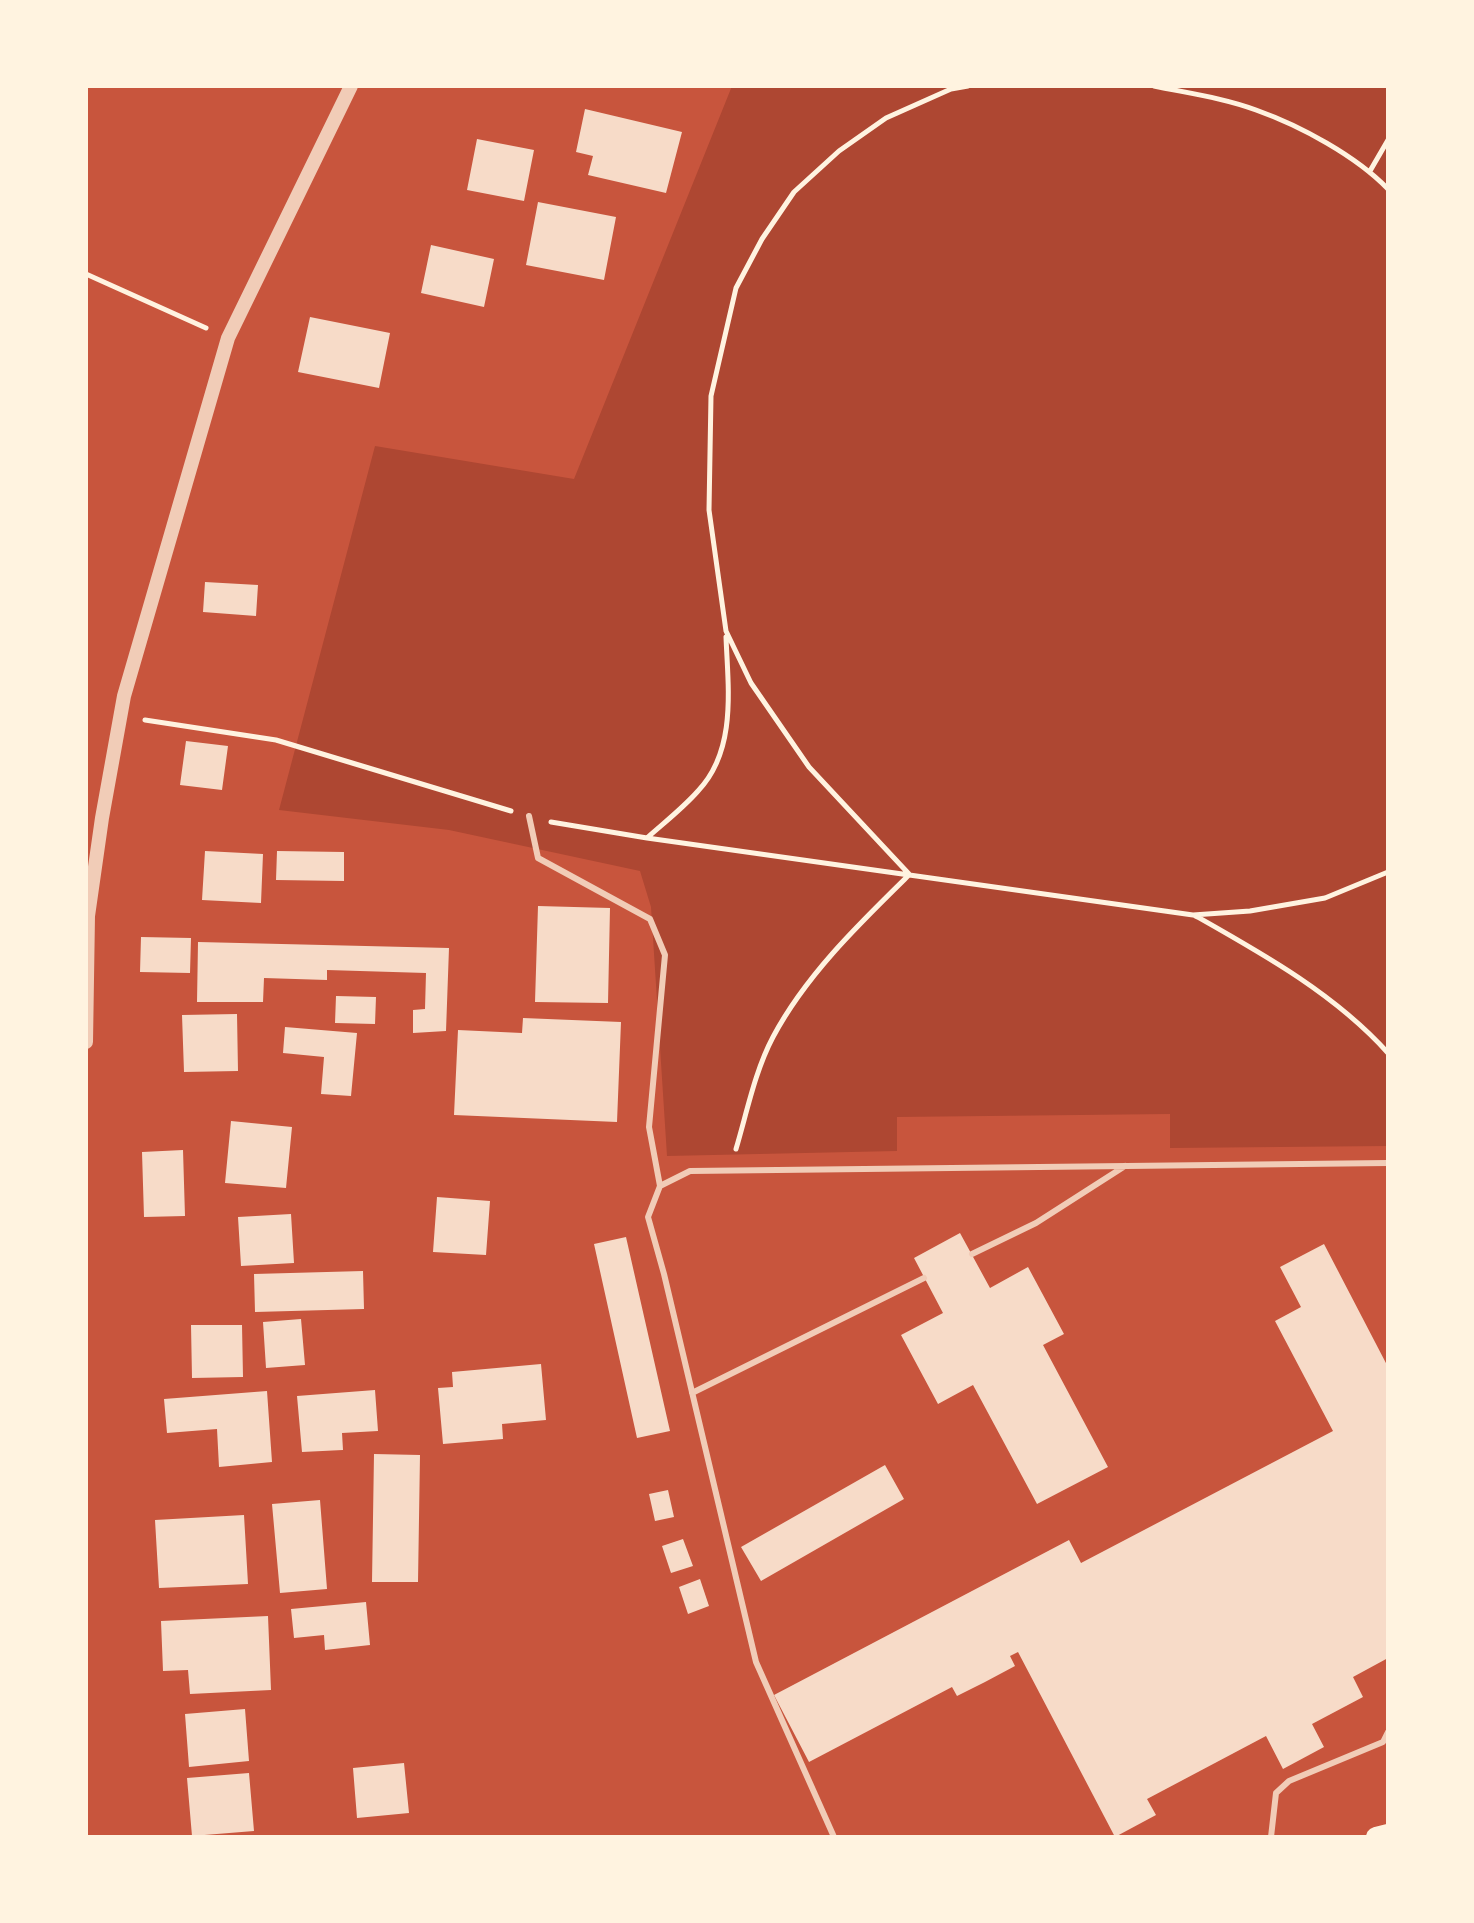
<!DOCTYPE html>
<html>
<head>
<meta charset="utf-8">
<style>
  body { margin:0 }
  #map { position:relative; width:1474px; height:1923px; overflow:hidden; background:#c8553d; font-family:"Noto Sans",sans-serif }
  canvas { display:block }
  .frame { position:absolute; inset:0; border:88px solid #fff3e0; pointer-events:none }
</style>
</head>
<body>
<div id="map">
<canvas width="1474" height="1923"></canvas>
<div class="frame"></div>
</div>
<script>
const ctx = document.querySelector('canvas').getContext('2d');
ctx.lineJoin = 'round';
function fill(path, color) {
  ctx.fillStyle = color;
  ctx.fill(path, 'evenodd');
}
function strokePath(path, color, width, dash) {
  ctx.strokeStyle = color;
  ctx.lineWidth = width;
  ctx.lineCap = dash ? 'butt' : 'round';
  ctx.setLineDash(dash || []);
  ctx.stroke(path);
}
const green = new Path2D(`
  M732 86H1388V1146L1170 1148V1114L897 1117V1151L667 1156 651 907 640 871 449 830 279 810 375 446 574 479Z`);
const building = new Path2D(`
  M585 109 682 132 666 193 588 175 593 156 576 152Z
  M477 139 534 150 524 201 467 190Z
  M538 202 616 217 604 280 526 265Z
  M431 245 494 259 484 307 421 293Z
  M310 317 390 333 379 388 298 372Z
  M205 582 258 585 256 616 203 612Z
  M186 741 228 746 222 790 180 785Z
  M205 851 263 854 261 903 202 900Z
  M277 851 344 852V881L276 880Z
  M538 906 610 908 608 1003 535 1002Z
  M141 937 191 938 190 973 140 972Z
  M198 942 449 948 446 1031 413 1033V1010L425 1009 426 973 327 970V980L264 978 263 1002H197Z
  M336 996 376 997 375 1024 335 1023Z
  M237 1014 238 1071 184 1072 182 1015Z
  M523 1018 621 1022 617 1122 454 1115 458 1030 522 1033Z
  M285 1027 357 1033 351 1096 321 1094 324 1057 283 1053Z
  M231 1121 292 1127 286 1188 225 1183Z
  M183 1150 185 1216 144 1217 142 1152Z
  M437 1197 490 1201 486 1255 433 1252Z
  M291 1214 294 1263 241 1266 238 1217Z
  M960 1233 990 1288 1028 1267 1064 1334 1043 1345 1108 1467 1037 1504 973 1385 938 1404 901 1335 943 1313 914 1258Z
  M626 1237 670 1431 637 1438 594 1244Z
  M1324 1244 1388 1367V1658L1353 1677 1363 1697 1312 1724 1324 1747 1283 1769 1266 1736 1147 1799 1156 1815 1115 1837 1018 1652 1010 1656 1015 1666 985 1682 957 1696 952 1687 809 1762 774 1695 1069 1540 1081 1563 1333 1431 1275 1321 1301 1307 1280 1267Z
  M363 1271 364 1309 255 1312 254 1274Z
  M301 1319 305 1365 266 1368 263 1322Z
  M191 1325H242L243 1377 192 1378Z
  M541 1364 546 1420 502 1424 503 1439 443 1444 438 1388 453 1387 452 1372Z
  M375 1390 378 1431 342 1433 343 1450 302 1452 297 1396Z
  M267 1391 272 1462 219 1467 217 1429 167 1433 164 1399Z
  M374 1454 420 1455 418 1582H372Z
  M885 1465 904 1499 761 1581 741 1547Z
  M668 1490 674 1517 655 1521 649 1494Z
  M320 1500 327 1589 280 1593 272 1504Z
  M244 1515 248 1584 159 1588 155 1520Z
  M683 1539 693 1566 671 1573 662 1546Z
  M700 1579 709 1606 688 1614 679 1587Z
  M366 1602 370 1645 325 1650 324 1635 294 1638 291 1609Z
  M268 1616 271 1690 190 1694 188 1670 163 1671 161 1621Z
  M245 1709 249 1761 189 1767 185 1714Z
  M404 1763 409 1813 357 1818 353 1768Z
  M249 1773 254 1831 192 1836 187 1778Z`);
const path = new Path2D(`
  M1154 86C1187 93 1224 98 1256 110 1301 126 1356 156 1388 189
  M1370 171 1388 140
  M86 274 206 328
  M145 720 276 740 511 811
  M551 822 647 838 1193 915 1250 911 1325 898 1388 872
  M648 837C665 822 683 808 698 791 737 750 728 688 726 637
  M909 874 809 767 751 683 726 631 709 510 711 396 736 288 762 239 794 192 839 151 886 118 951 89 968 86
  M1194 915C1263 954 1335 994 1388 1053
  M736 1149C747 1112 755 1071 773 1037 806 975 859 924 909 875`);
const service = new Path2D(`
  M529 816 538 858 650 919 665 955 649 1127 660 1186
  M972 1254 1036 1223 1125 1166
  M692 1393 924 1278
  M834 1837 756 1662 664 1274 648 1217 660 1186 690 1171 1388 1163
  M1271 1837 1276 1793 1289 1781 1383 1742 1388 1732`);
const tertiary = new Path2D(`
  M86 1042 88 916 102 818 124 696 228 338 351 86`);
const primary = new Path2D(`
  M1376 1837 1388 1834`);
fill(green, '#ae4732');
fill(building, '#f7dbc8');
strokePath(path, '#fff3e0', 5);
strokePath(service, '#f1ccb7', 6);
strokePath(tertiary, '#f1ccb7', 14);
strokePath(primary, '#fff3e0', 20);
</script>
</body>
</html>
